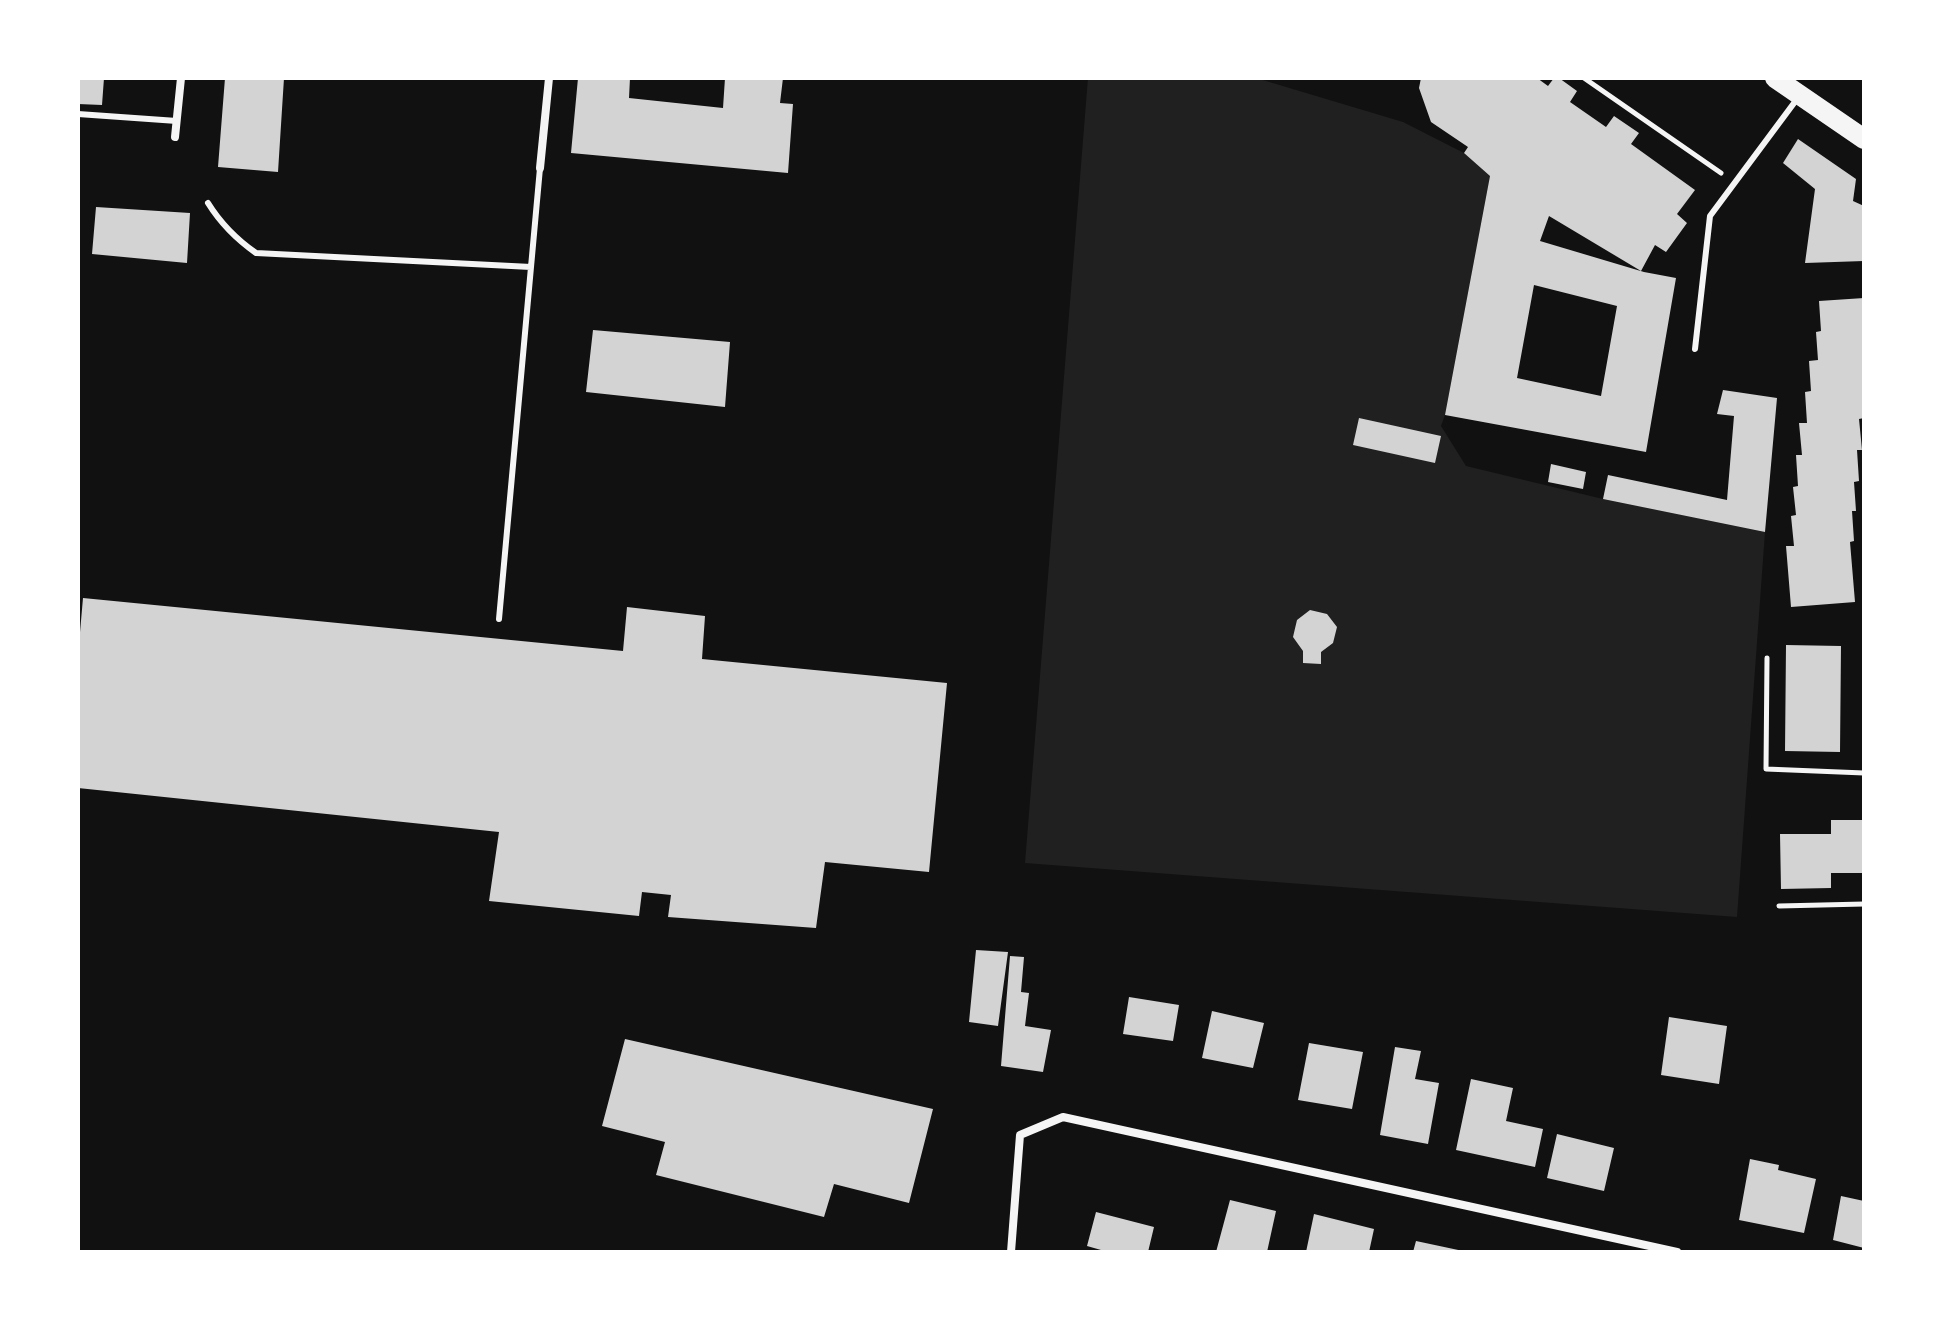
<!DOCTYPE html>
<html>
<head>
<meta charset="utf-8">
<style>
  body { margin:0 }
  #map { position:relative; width:1942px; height:1330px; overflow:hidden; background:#111; font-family:Montserrat,sans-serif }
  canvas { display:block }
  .frame { position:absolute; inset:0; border:80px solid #fff; pointer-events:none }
</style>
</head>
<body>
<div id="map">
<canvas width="1942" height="1330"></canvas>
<div class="frame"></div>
</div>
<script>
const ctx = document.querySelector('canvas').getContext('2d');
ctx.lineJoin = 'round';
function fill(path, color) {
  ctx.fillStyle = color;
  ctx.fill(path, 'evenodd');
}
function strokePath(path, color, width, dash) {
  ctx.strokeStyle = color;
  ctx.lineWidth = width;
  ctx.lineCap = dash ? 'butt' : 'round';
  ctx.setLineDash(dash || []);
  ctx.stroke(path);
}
const green = new Path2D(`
  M1088 78H1256L1403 122 1464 153 1490 176 1445 415 1441 426 1466 466 1603 499 1765 532 1737 917 1025 863Z`);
const building = new Path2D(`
  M78 78H104L102 105 78 104Z
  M225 78H284L278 172 218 167Z
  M578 78H630L629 98 723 108 725 78H783L780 103 793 104 788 173 571 153Z
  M1421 78H1537L1548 86 1554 78H1559L1577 91 1570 102 1606 127 1614 116 1639 133 1631 144 1695 190 1677 214 1687 223 1666 252 1655 245 1641 271 1549 216 1540 241 1644 272 1676 278 1646 452 1445 415 1490 176 1464 153 1468 147 1431 122 1419 88ZM1534 285 1617 306 1601 396 1517 378Z
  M1798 139 1856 179 1853 201 1864 206V261L1805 263 1815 189 1783 163Z
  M96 207 190 213 187 263 92 254Z
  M1864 298V418L1859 419 1862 450H1857L1859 481 1854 482 1856 511H1852L1854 541 1850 542 1855 602 1791 607 1786 546H1794L1791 516 1796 515 1793 487 1798 486 1796 455H1802L1799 423H1807L1805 392 1811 391 1809 361 1818 360 1816 332 1821 331 1819 301Z
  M593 330 730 342 725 407 586 392Z
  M1723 390 1777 398 1765 532 1603 499 1608 475 1727 500 1734 416 1717 414Z
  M1359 418 1441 436 1435 463 1353 445Z
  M1551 464 1586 472 1583 489 1548 482Z
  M83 598 623 651 627 607 705 616 702 659 947 683 929 872 825 862 816 928 668 917 671 895 642 892 639 916 489 901 499 832 78 788V655Z
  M1310 610 1327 614 1337 627 1333 643 1321 652V664L1303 663V651L1293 637 1297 620Z
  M1786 645 1841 646 1840 752 1785 751Z
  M1831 820H1864V873H1831V888L1781 889 1780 834H1831Z
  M976 950 1008 952 998 1026 969 1022Z
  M1010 956 1024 957 1021 992 1029 993 1025 1026 1051 1030 1043 1072 1001 1066Z
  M1129 997 1179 1005 1173 1041 1123 1034Z
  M1212 1011 1264 1023 1253 1068 1202 1058Z
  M1669 1017 1727 1026 1719 1084 1661 1075Z
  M625 1039 933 1109 909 1203 834 1184 824 1217 656 1175 665 1142 602 1126Z
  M1309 1043 1363 1052 1352 1109 1298 1100Z
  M1395 1047 1421 1051 1415 1079 1439 1083 1428 1144 1380 1135Z
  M1471 1079 1513 1088 1506 1121 1543 1129 1535 1167 1456 1150Z
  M1557 1134 1614 1148 1604 1191 1547 1178Z
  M1750 1159 1779 1165 1778 1170 1816 1179 1804 1233 1739 1220Z
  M1841 1196 1864 1201V1248L1833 1240Z
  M1230 1200 1276 1211 1267 1252H1216Z
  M1096 1212 1154 1227 1148 1252H1108L1087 1246Z
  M1314 1214 1374 1229 1369 1252H1306Z
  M1416 1241 1463 1251V1252H1413Z`);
const path = new Path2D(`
  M1584 78 1721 173
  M1767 658 1766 769 1864 773
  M1779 906 1864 904`);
const service = new Path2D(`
  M78 114 177 121
  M208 203C221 224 236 239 256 253L531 267
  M1695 349 1710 216 1797 99
  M499 619 540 168`);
const minor = new Path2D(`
  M175 137 181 78
  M540 168 549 78
  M1011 1252 1020 1135 1063 1117 1677 1252`);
const primary = new Path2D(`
  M1775 78 1864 139`);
fill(green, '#202020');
fill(building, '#d3d3d3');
strokePath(path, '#f5f5f5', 5);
strokePath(service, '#f5f5f5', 6);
strokePath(minor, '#f5f5f5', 8);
strokePath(primary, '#f5f5f5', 20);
</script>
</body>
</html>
